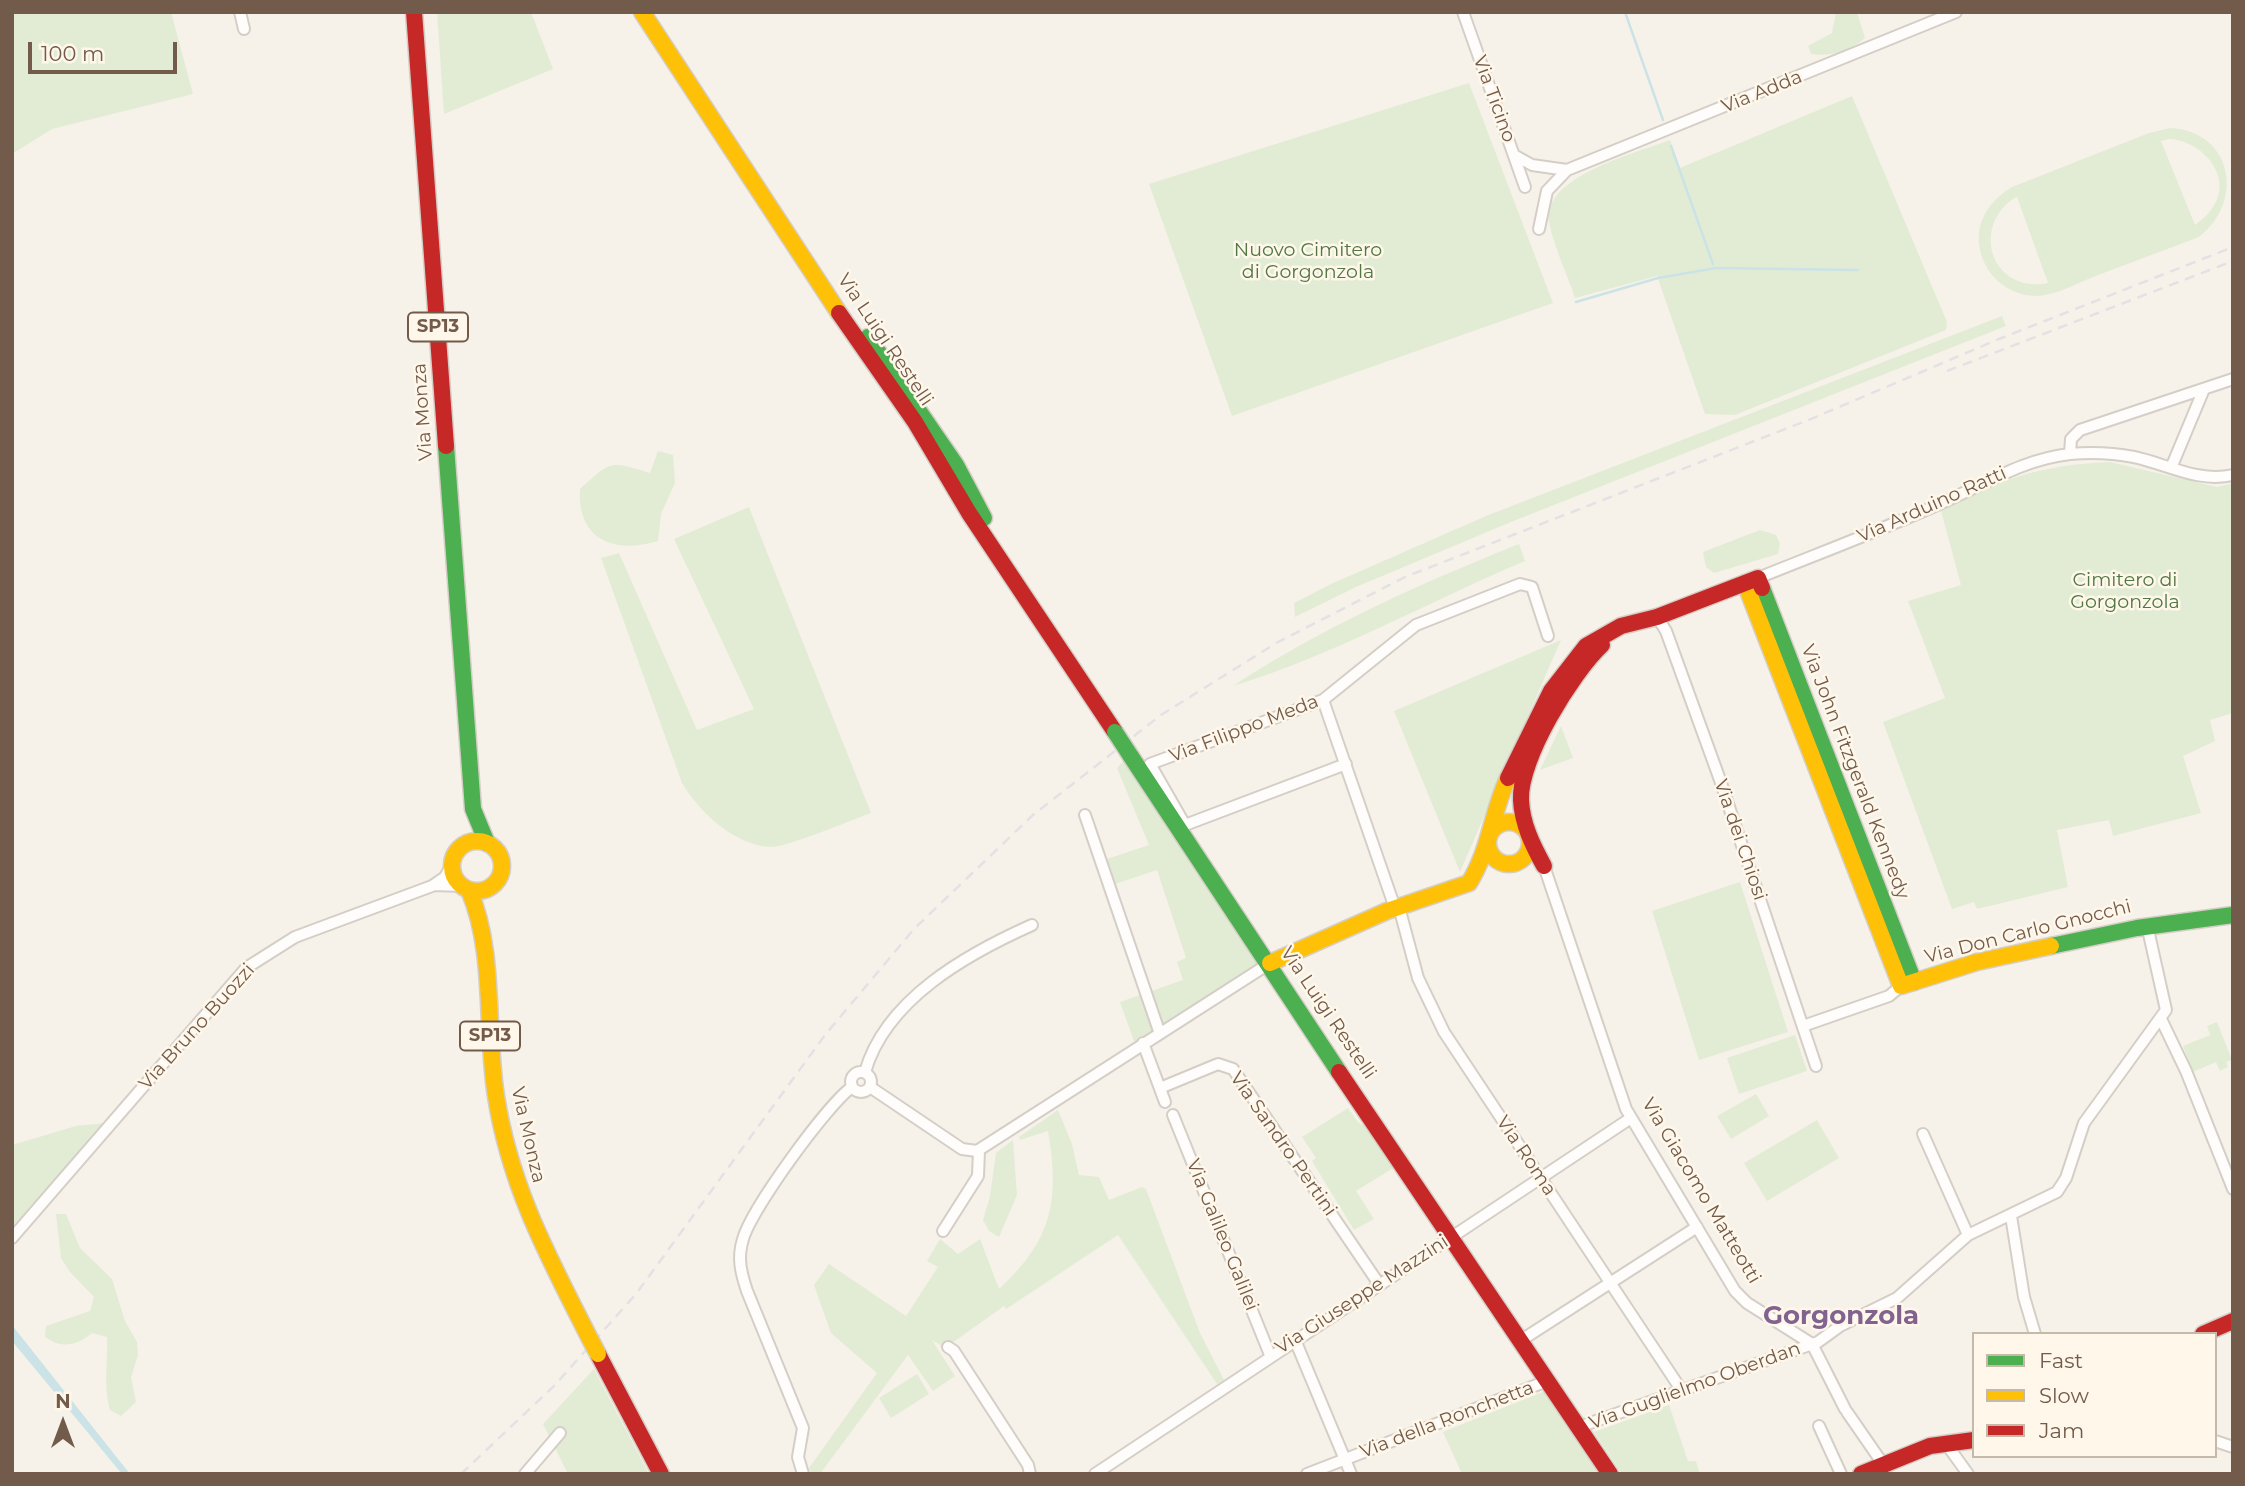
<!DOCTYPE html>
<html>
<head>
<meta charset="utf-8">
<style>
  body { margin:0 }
  #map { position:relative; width:2245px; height:1486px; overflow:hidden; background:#f6f2e9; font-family:Montserrat,sans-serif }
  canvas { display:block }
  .frame { position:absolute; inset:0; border:14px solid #735b4b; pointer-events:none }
  .legend { position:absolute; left:1972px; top:1332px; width:245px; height:126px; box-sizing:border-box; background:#fef7ea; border:2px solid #c6b9aa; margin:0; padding:9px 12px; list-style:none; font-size:21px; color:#735b4b }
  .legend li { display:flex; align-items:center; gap:14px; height:35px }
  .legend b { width:35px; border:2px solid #c6b9aa }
  .north { position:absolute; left:28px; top:1388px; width:70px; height:70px; -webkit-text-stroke:5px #fef7ea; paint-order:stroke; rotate:0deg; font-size:19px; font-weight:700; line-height:28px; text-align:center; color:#735b4b }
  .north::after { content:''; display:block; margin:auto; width:24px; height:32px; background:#735b4b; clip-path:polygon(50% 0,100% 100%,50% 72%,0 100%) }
  .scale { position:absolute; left:28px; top:42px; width:149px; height:32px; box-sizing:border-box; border:4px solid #735b4b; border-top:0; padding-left:9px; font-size:21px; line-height:24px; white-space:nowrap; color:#735b4b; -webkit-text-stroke:5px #fef7ea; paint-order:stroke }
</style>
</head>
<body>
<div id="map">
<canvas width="2245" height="1486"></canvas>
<div class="frame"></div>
<ul class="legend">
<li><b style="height:9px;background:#4caf50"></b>Fast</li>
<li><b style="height:9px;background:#ffc107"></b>Slow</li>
<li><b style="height:9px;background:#c62828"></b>Jam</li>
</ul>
<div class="north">N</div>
<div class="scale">100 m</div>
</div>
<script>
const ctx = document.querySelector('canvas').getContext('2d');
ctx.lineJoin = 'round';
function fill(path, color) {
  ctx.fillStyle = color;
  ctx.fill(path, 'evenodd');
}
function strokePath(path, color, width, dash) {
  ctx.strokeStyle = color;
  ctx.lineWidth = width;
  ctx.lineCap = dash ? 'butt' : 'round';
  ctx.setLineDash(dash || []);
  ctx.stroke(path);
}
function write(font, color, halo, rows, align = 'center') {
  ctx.font = font + ' Montserrat,sans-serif';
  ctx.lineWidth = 5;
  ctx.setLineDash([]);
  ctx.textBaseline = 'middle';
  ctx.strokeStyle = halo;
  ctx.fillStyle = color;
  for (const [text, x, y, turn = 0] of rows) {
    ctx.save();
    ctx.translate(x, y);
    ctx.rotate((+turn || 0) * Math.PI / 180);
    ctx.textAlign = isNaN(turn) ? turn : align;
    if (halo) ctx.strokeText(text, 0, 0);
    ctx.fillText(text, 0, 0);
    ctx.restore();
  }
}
const green = new Path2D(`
  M12 12H171L193 94 52 129 12 154Z
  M437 12H531L553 69 444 114Z
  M1836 12H1857L1865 38C1850 51 1831 57 1811 54L1808 46 1832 33Z
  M1469 83 1553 303 1232 416 1149 184Z
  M1852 96 1947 322 1946 330 1735 415 1705 414 1657 276 1575 298C1567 274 1554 247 1549 222 1542 176 1637 153 1670 140L1680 168Z
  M2170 128C2233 131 2245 202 2199 237 2164 250 2128 264 2093 277 2076 284 2056 295 2037 296 2007 296 1982 273 1979 244 1977 218 1991 200 2012 187L2149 133ZM2170 139C2203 141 2236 179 2211 210 2207 216 2200 221 2195 225L2161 141ZM2016 197H2017L2048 283C1992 294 1969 227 2016 197Z
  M2002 316 2006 326 1511 522 1356 587 1295 617 1294 603 1331 584 1486 516Z
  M658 451 673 455 675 483 661 514 658 541C615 554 577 541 580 489 612 460 609 461 650 473Z
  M2110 462 2217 487 2233 483V713L2210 720 2215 741 2183 756 2201 813 2113 836 2109 820 2057 830 2068 887 1977 909 1974 902 1952 909 1883 722 1945 698 1908 601 1961 585 1940 507C2005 479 2039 465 2110 462Z
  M749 507 871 813C852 820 787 847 772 847 735 846 699 812 682 783L601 558 619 553 697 730 754 709 674 539Z
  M1760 530 1776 535 1780 544 1778 554 1714 573 1706 567 1703 552Z
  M1519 544 1525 561C1428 602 1334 655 1233 686 1323 627 1419 584 1519 544Z
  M1561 640 1460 872 1394 711Z
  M1561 726 1573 758 1540 770Z
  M1125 759 1270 964 1136 1047 1120 1002 1183 980 1177 962 1186 958 1157 870 1109 886 1101 861 1149 845 1117 768Z
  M1740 882 1788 1032 1699 1060 1652 911Z
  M2217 1022 2232 1060 2226 1062 2228 1067 2220 1071 2216 1062 2193 1072 2183 1046 2210 1035 2207 1026Z
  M1795 1035 1807 1071 1739 1094 1727 1058Z
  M1756 1094 1769 1116 1731 1139 1717 1116Z
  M1348 1108 1358 1122 1370 1130 1395 1167 1356 1191 1374 1219 1354 1230 1312 1161 1316 1158 1302 1137Z
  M1058 1110 1072 1144 1079 1175 1099 1177 1109 1200 1142 1187 1146 1189 1200 1333 1224 1380 1217 1384 1118 1235 1006 1309 1004 1306 945 1348 932 1340 955 1376 933 1391 908 1355 820 1474H811L809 1468 877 1373 831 1333 814 1285 829 1264 906 1316 938 1267 927 1261 940 1239 958 1254 980 1239 999 1289C1052 1240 1060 1201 1048 1131L1020 1140 1019 1137Z
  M1817 1120 1839 1158 1767 1201 1744 1163Z
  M106 1123 12 1227V1145L76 1126Z
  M1013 1140 1017 1195 999 1237 989 1231 983 1220 990 1196 996 1153Z
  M56 1214H66L80 1248 112 1279 125 1321 137 1342 138 1355 131 1377 136 1402 121 1416 110 1410C103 1384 108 1363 107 1337L92 1333C77 1346 62 1349 45 1337L46 1326 90 1311 94 1297 70 1272 61 1258Z
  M594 1369 649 1474H568L543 1424Z
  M917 1374 929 1394 891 1418 879 1398Z
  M1545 1391 1601 1474H1462L1443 1432Z
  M1669 1405 1688 1461H1696L1700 1474H1622L1594 1432Z`);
const water = new Path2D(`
  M12 1325 130 1474H122L12 1341Z`);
const stream = new Path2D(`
  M1625 12 1663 120
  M1671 146 1713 264
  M1576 302 1658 278 1716 268 1858 270`);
const street = new Path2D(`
  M240 12 244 29
  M1463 12 1525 187
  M1514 155 1532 165 1567 170
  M1539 229 1547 191 1567 170 1956 12
  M2070 454 2071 439 2080 430 2233 379
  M2171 468 2204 389
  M1758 578C1820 553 1884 529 1946 501 1987 483 2024 459 2070 454 2091 452 2113 453 2134 457 2167 464 2198 483 2233 475
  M1657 617 1666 631 1720 780 1816 1066
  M1323 700 1395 908
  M1346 764 1185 825 1150 764 1323 700 1416 625 1520 584 1532 587 1548 636
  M1085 815 1159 1031
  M1544 866 1626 1109 1735 1291 1747 1303 1812 1344 1845 1409
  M435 885 461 886
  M1399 907 1418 978 1444 1032 1682 1391
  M2161 1019 2186 1071 2233 1189
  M1803 1026 1889 996 1901 986
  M1143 1043 1165 1102
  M851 1082a10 10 0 1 1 20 0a10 10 0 1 1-20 0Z
  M865 1072C886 999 967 954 1032 925
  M870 1087 962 1149 977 1151 1270 963
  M1160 1088 1218 1064 1233 1069 1379 1284
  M1173 1115 1270 1355
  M1923 1134 1968 1235
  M2011 1216 2024 1297 2035 1334
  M943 1231 978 1176 979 1150
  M12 1238 246 968 295 937 432 886 445 877 451 866
  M1295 1340 1351 1474
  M1520 1341 1697 1227
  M948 1347 954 1351 1028 1465 1030 1474
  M1847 1412 1883 1464
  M1819 1426 1841 1474
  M1579 1427 1818 1342 1840 1326 1897 1298 1968 1235 2057 1192 2066 1178 2084 1123 2166 1010 2147 925
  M2215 1441 2233 1447
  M1947 1445 1968 1474
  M525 1474 560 1433
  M803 1474 798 1457 803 1428 747 1291C741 1273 737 1258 743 1239 752 1208 827 1105 852 1087
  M1095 1474 1631 1118
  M1307 1474 1547 1381`);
const fast = new Path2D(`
  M868 337 956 465 984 518
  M446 446 473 809 487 843
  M1762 588 1914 982
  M1130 755 1339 1072
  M2051 946 2137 928 2233 915`);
const slow = new Path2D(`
  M642 12 839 313
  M1745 583 1901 986 1977 962 2051 946
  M1488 843a21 21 0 1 1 42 0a21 21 0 1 1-42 0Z
  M452 866a25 25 0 1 1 50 0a25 25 0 1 1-50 0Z
  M469 890C496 953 485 1028 496 1096 510 1187 549 1258 590 1339
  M1270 963 1387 911 1469 883C1489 852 1492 812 1508 778`);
const jam = new Path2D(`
  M414 12 446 446
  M839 313 915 422 969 513 1115 732
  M1508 778 1551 691 1586 646 1621 626 1657 617 1758 578 1762 588
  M1544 866C1533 846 1522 824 1521 800 1519 759 1572 673 1602 645
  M1339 1072 1610 1474
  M2203 1334 2233 1321
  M598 1354 661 1474
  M1861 1474 1930 1446 1974 1440`);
const rail = new Path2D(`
  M1947 371 2233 261
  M461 1474 554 1386 636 1294 825 1035 914 929 1033 815 1161 715 1278 642 1405 577 1811 419 1999 339 2233 247`);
const fastBridge = new Path2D(`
  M1115 732 1130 755`);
const slowBridge = new Path2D(`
  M590 1339 598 1354`);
const shields = [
  [438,327,60],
  [490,1036,60]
];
const shieldNames = [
  ["SP13",438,327],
  ["SP13",490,1036]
];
const streetNames = [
  ["Via Adda",1762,92,-22],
  ["Via Ticino",1494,99,70],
  ["Via Luigi Restelli",885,340,56],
  ["Via Monza",423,412,-94],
  ["Via Arduino Ratti",1932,505,-24],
  ["Via Filippo Meda",1244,729,-21],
  ["Via John Fitzgerald Kennedy",1855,772,69],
  ["Via dei Chiosi",1740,840,71],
  ["Via Don Carlo Gnocchi",2028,932,-14],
  ["Via Luigi Restelli",1328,1013,56],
  ["Via Bruno Buozzi",197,1027,-48],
  ["Via Monza",528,1135,77],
  ["Via Sandro Pertini",1283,1144,55],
  ["Via Roma",1526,1156,56],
  ["Via Giacomo Matteotti",1701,1191,59],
  ["Via Galileo Galilei",1222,1235,68],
  ["Via Giuseppe Mazzini",1362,1295,-33],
  ["Via Guglielmo Oberdan",1695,1386,-20],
  ["Via della Ronchetta",1447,1420,-21]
];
const parkNames = [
  ["Nuovo Cimitero",1308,250],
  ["di Gorgonzola",1308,272],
  ["Cimitero di",2125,580],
  ["Gorgonzola",2125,602]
];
const districtNames = [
  ["Gorgonzola",1841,1316]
];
fill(green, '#e2ecd4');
fill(water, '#cbe3e6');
strokePath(stream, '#cbe3e6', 2.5);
strokePath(street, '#d4cec7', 14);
strokePath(fast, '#d5cec6', 19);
strokePath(slow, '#d5cec6', 19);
strokePath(jam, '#d5cec6', 19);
strokePath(street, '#fefdfc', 10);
strokePath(fast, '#4caf50', 16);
strokePath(slow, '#ffc107', 16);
strokePath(jam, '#c62828', 16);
strokePath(rail, '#e4e1e4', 2.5, [10, 7]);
strokePath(fastBridge, '#d5cec6', 19, []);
strokePath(slowBridge, '#d5cec6', 19, []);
strokePath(fastBridge, '#4caf50', 16);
strokePath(slowBridge, '#ffc107', 16);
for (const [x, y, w] of shields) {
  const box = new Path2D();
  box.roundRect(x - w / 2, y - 14.5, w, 29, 5);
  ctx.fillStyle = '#fef7ea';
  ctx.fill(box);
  strokePath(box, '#735b4b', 2);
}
write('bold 18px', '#735b4b', null, shieldNames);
write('19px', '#735b4b', '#fef7ea', streetNames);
write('19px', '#517843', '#fef7ea', parkNames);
write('bold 26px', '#82628f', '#fef7ea', districtNames);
</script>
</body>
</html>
